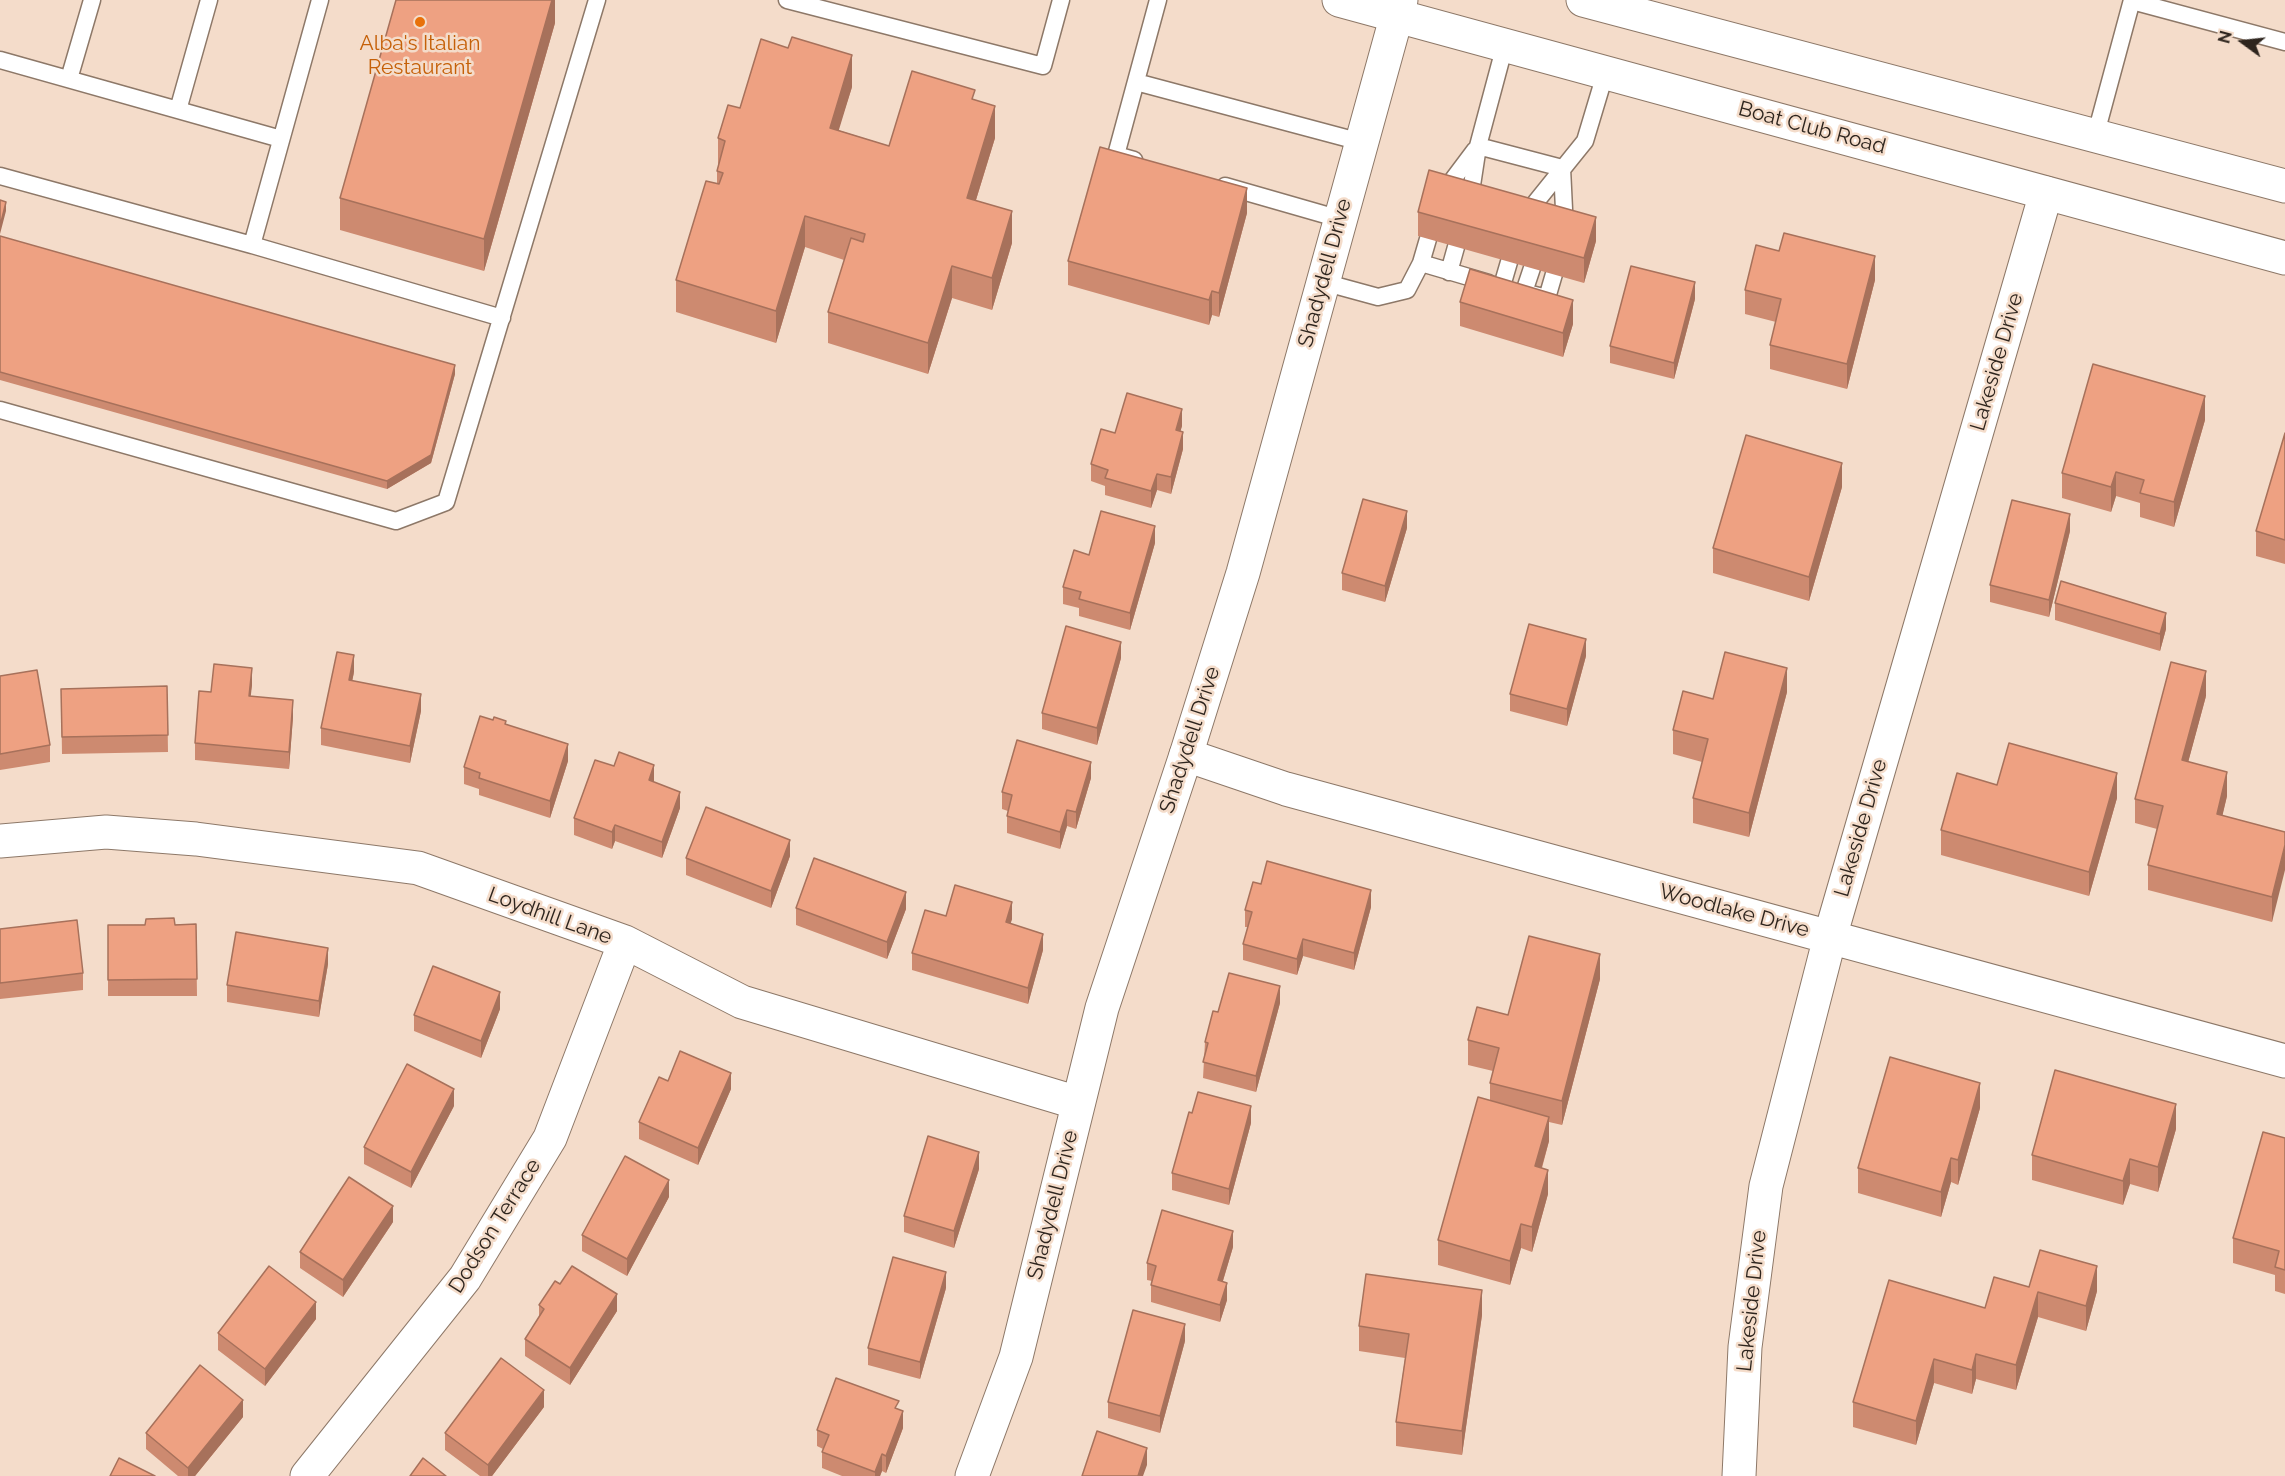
<!DOCTYPE html>
<html>
<head>
<meta charset="utf-8">
<style>
  body { margin:0 }
  #map { position:relative; width:2285px; height:1476px; overflow:hidden; background:#f4dcca; font-family:Raleway,sans-serif }
  canvas { display:block }
  .north { position:absolute; left:2213px; top:12px; width:60px; height:60px; -webkit-text-stroke:4px #f4dcca; paint-order:stroke; rotate:285deg; font-size:16px; font-weight:700; line-height:24px; text-align:center; color:#2e251e }
  .north::after { content:''; display:block; margin:auto; width:21px; height:27px; background:#2e251e; clip-path:polygon(50% 0,100% 100%,50% 72%,0 100%) }
</style>
</head>
<body>
<div id="map">
<canvas width="2285" height="1476"></canvas>
<div class="north">N</div>
</div>
<script>
const ctx = document.querySelector('canvas').getContext('2d');
ctx.lineJoin = 'round';
function strokePath(path, color, width, dash) {
  ctx.strokeStyle = color;
  ctx.lineWidth = width;
  ctx.lineCap = dash ? 'butt' : 'round';
  ctx.setLineDash(dash || []);
  ctx.stroke(path);
}
function fill(path, color) {
  ctx.fillStyle = color;
  ctx.fill(path, 'evenodd');
}
function write(font, color, halo, rows, align = 'center') {
  ctx.font = font + ' Raleway,sans-serif';
  ctx.lineWidth = 5;
  ctx.setLineDash([]);
  ctx.textBaseline = 'middle';
  ctx.strokeStyle = halo;
  ctx.fillStyle = color;
  for (const [text, x, y, turn = 0] of rows) {
    ctx.save();
    ctx.translate(x, y);
    ctx.rotate((+turn || 0) * Math.PI / 180);
    ctx.textAlign = isNaN(turn) ? turn : align;
    if (halo) ctx.strokeText(text, 0, 0);
    ctx.fillText(text, 0, 0);
    ctx.restore();
  }
}
const service = new Path2D(`
  M787 0 1043 66 1061 0
  M2132 1 2285 42
  M0 60 281 139
  M69 79 92 0
  M1136 82 1361 142
  M178 110 209 0
  M2095 137 2132 0
  M1478 146 1562 168
  M1134 160 1116 155 1158 0
  M1562 168 1565 230
  M0 176 252 245 320 0
  M1225 186 1340 219
  M1442 194 1475 150
  M1469 205 1478 146 1505 45
  M1523 218 1585 141 1606 71
  M252 245 502 318
  M1421 263 1428 239
  M1449 272 1456 247
  M1323 282 1378 297 1407 290 1421 263 1489 283
  M1502 286 1509 262
  M1524 292 1532 268
  M1531 294 1547 298 1554 274
  M0 410 396 521 446 502 597 0`);
const minor = new Path2D(`
  M1186 755 1286 789 2285 1061
  M0 841 106 832 196 839 418 868 625 942 742 1002 1078 1103
  M307 1476 465 1278 550 1138 625 942
  M1739 1476 1745 1347 1766 1186 1830 937 2046 193`);
const tertiary = new Path2D(`
  M972 1476 1016 1357 1102 1008 1186 755 1243 573 1401 0`);
const secondary = new Path2D(`
  M1339 0 2285 258
  M1583 0 2285 186`);
const wall = new Path2D(`
  M555 0V23L484 271 340 230V198Z
  M852 87 838 130 889 146 975 100 995 138 976 200 1012 243 992 310 952 298 928 374 828 343V312L844 260 805 247 776 343 676 312V280L717 184V171L718 167V138Z
  M1418 212 1596 241 1584 283 1418 236Z
  M1247 213 1219 317 1212 315 1209 325 1068 285V261Z
  M0 236 455 374 431 463 387 489 0 380Z
  M1779 251 1875 280 1847 389 1770 369V345L1776 322 1745 314V290Z
  M1695 299 1674 379 1610 363V346Z
  M1460 302 1573 324 1563 357 1460 326Z
  M2205 420 2174 527 2140 517V503L2116 496 2111 512 2062 498V473Z
  M1182 426 1180 431 1183 449 1171 494 1157 490 1151 508 1105 495V486L1091 481V464L1115 433Z
  M2285 433V564L2256 556V531Z
  M1842 487 1809 601 1713 573V548Z
  M1407 528 1385 602 1342 590V573Z
  M2070 531 2049 617 1990 602V585Z
  M1155 543 1130 630 1079 616V608L1063 604V587L1089 555Z
  M2055 603 2166 629 2160 651 2055 620Z
  M1586 656 1567 726 1510 711V694Z
  M1121 658 1097 745 1042 729V713Z
  M354 672 352 681 421 711 410 763 321 745V728Z
  M0 676 50 745V762L0 770Z
  M252 685 250 696 293 717 289 769 195 760V743L211 692Z
  M167 686 168 752 62 754 61 689Z
  M1787 692 1749 837 1693 823V798L1702 762 1673 754V730L1713 699Z
  M2206 696 2188 762 2227 796 2222 816 2285 832 2272 922 2148 890V865L2157 829 2135 823V799Z
  M506 725 568 761 550 818 479 795V789L464 784V767Z
  M1091 778 1076 829 1067 826 1060 849 1007 833V816L1008 811 1002 809V792Z
  M654 782 680 808 662 858 615 841 612 849 574 835V818Z
  M1997 785 2117 798 2089 896 1941 855V830Z
  M790 856 771 908 686 875V858Z
  M1261 884 1371 907 1354 970 1303 956 1297 975 1243 960V944L1248 927H1245V910Z
  M796 908 906 909 887 959 796 925Z
  M946 916 1012 919 1010 924 1043 950 1028 1004 912 970V953Z
  M196 924 197 996H108V925Z
  M0 929 83 973V990L0 999Z
  M328 964 319 1017 227 1002V985Z
  M1600 979 1562 1125 1549 1122V1141L1542 1168 1548 1194 1532 1252 1521 1248 1510 1285 1438 1265V1240L1490 1101V1083L1493 1071 1468 1065V1040L1508 1015Z
  M1280 1003 1256 1092 1203 1078 1205 1042 1218 1012Z
  M500 1009 481 1058 414 1031V1015Z
  M731 1089 698 1165 639 1139V1122Z
  M454 1106 411 1188 364 1164V1147Z
  M1980 1108 1958 1185 1951 1182 1941 1217 1858 1193V1168Z
  M1251 1123 1229 1205 1172 1190V1173Z
  M2176 1129 2158 1192 2130 1184 2123 1205 2032 1180V1155Z
  M2285 1138V1294L2275 1291V1275L2233 1263V1238Z
  M979 1169 954 1248 904 1232V1216Z
  M669 1197 627 1276 582 1251V1235Z
  M393 1222 343 1297 300 1268V1252Z
  M1233 1247 1223 1281 1227 1300 1220 1322 1151 1302V1285L1152 1281 1147 1280V1263Z
  M2029 1287 2097 1291 2086 1331 2038 1317 2016 1390 1976 1379 1972 1394 1934 1383 1916 1445 1853 1427V1402Z
  M946 1288 920 1379 868 1365V1348Z
  M539 1305 617 1311 570 1385 525 1356V1339L539 1317Z
  M1482 1315 1462 1455 1396 1446V1422L1405 1358 1359 1351V1326Z
  M316 1319 265 1386 218 1350V1333Z
  M1185 1341 1160 1433 1108 1418V1402Z
  M544 1407 492 1476H480L445 1450V1433Z
  M899 1410 903 1428 886 1473 882 1471 880 1476H842L822 1468V1452L823 1449 817 1446V1430Z
  M243 1417 195 1476H178L146 1449V1433Z`);
const shadedWall = new Path2D(`
  M552 0H555V23L484 271V239Z
  M852 55V87L830 159V128Z
  M995 106V138L967 229V198Z
  M1247 188V213L1219 317V293Z
  M6 202V211L0 234V226Z
  M1012 211V243L992 310V278Z
  M805 216V247L776 343V311Z
  M1596 217V241L1584 283V258Z
  M1875 256V280L1847 389V364Z
  M952 266V298L928 374V343Z
  M1695 282V299L1674 379V363Z
  M1212 291V315L1209 325V300Z
  M1573 300V324L1563 357V333Z
  M455 365V374L431 463 387 489V481Z
  M2205 396V420L2174 527V502Z
  M1182 409V426L1176 447V430Z
  M1183 432V449L1171 494V477Z
  M1842 463V487L1809 601V577Z
  M2116 472V496L2111 512V487Z
  M1157 474V490L1151 508V491Z
  M1407 511V528L1385 602V586Z
  M2070 514V531L2049 617V600Z
  M1155 526V543L1130 630V613Z
  M2166 613V629L2160 651V634Z
  M1586 639V656L1567 726V709Z
  M1121 642V658L1097 745V728Z
  M354 655V672L349 697V680Z
  M252 668V685L249 712V696Z
  M1787 668V692L1749 837V813Z
  M2206 671V696L2182 785V760Z
  M421 694V711L410 763V746Z
  M293 700V717L289 769V752Z
  M568 744V761L550 818V801Z
  M1091 762V778L1076 829V812Z
  M654 765V782L649 780Z
  M2227 772V796L2217 839V814Z
  M2117 773V798L2089 896V872Z
  M680 792V808L662 858V842Z
  M1067 810V826L1060 849V832Z
  M615 825V841L612 849V832Z
  M790 840V856L771 908V891Z
  M2285 845V870L2272 922V897Z
  M1371 890V907L1354 970V953Z
  M906 892V909L887 959V942Z
  M1012 902V919L1006 939V922Z
  M1043 934V950L1028 1004V988Z
  M1303 939V956L1297 975V959Z
  M328 948V964L319 1017V1001Z
  M1600 954V979L1562 1125V1101Z
  M1280 986V1003L1256 1092V1076Z
  M500 992V1009L481 1058V1041Z
  M731 1073V1089L698 1165V1148Z
  M1980 1083V1108L1958 1185V1160Z
  M454 1089V1106L411 1188V1172Z
  M2176 1104V1129L2158 1192V1167Z
  M1251 1106V1123L1229 1205V1189Z
  M1549 1117V1141L1535 1191V1166Z
  M979 1152V1169L954 1248V1231Z
  M1951 1158V1182L1941 1217V1192Z
  M2130 1159V1184L2123 1205V1181Z
  M1548 1170V1194L1532 1252V1227Z
  M669 1180V1197L627 1276V1259Z
  M393 1206V1222L343 1297V1280Z
  M1521 1224V1248L1510 1285V1261Z
  M1233 1231V1247L1218 1297V1280Z
  M2097 1266V1291L2086 1331V1306Z
  M946 1272V1288L920 1379V1362Z
  M1227 1283V1300L1220 1322V1305Z
  M1482 1290V1315L1462 1455V1431Z
  M2038 1292V1317L2016 1390V1365Z
  M617 1294V1311L570 1385V1368Z
  M316 1302V1319L265 1386V1369Z
  M1185 1324V1341L1160 1433V1416Z
  M1976 1354V1379L1972 1394V1370Z
  M1934 1359V1383L1916 1445V1421Z
  M544 1390V1407L492 1476H488V1465Z
  M243 1400V1417L195 1476H188V1468Z
  M903 1411V1428L886 1473V1456Z
  M1147 1448V1465L1143 1476H1138Z
  M882 1454V1471L880 1476H875V1472Z`);
const building = new Path2D(`
  M396 0H552L484 239 340 198Z
  M792 37 852 55 830 128 889 146 912 71 975 90 972 99 995 106 967 198 1012 211 992 278 952 266 928 343 828 312 851 238 863 242 865 234 805 216 776 311 676 280 706 181 719 184 723 173 717 171 725 141 718 138 728 105 740 108 761 39 788 48Z
  M1100 147 1247 188 1219 293 1212 291 1209 300 1068 261Z
  M1429 170 1596 217 1584 258 1418 212Z
  M0 200 6 202 0 226Z
  M1784 233 1875 256 1847 364 1770 345 1781 299 1745 290 1756 245 1779 251Z
  M0 236 455 365 431 455 387 481 0 372Z
  M1631 266 1695 282 1674 363 1610 346Z
  M1470 269 1573 300 1563 333 1460 302Z
  M2093 364 2205 396 2174 502 2140 493 2144 480 2116 472 2111 487 2062 473Z
  M1127 393 1182 409 1176 430 1183 432 1171 477 1157 474 1151 491 1105 478 1108 470 1091 464 1101 429 1115 433Z
  M2285 433V540L2256 531Z
  M1746 435 1842 463 1809 577 1713 548Z
  M1363 499 1407 511 1385 586 1342 573Z
  M2012 500 2070 514 2049 600 1990 585Z
  M1101 511 1155 526 1130 613 1079 599 1081 592 1063 587 1074 550 1089 555Z
  M2061 581 2166 613 2160 634 2055 603Z
  M1529 624 1586 639 1567 709 1510 694Z
  M1066 626 1121 642 1097 728 1042 713Z
  M337 652 354 655 349 680 421 694 410 746 321 728Z
  M1725 652 1787 668 1749 813 1693 798 1708 739 1673 730 1683 691 1713 699Z
  M2171 662 2206 671 2182 760 2227 772 2217 814 2285 832V845L2272 897 2148 865 2163 806 2135 799Z
  M214 664 252 668 249 696 293 700 289 752 195 743 199 691 211 692Z
  M37 670 50 745 0 754V676Z
  M167 686 168 735 62 737 61 689Z
  M480 716 493 720 494 717 506 721 505 724 568 744 550 801 479 778 480 773 464 767Z
  M1017 740 1091 762 1076 812 1067 810 1060 832 1007 816 1012 795 1002 792Z
  M2009 743 2117 773 2089 872 1941 830 1957 773 1997 785Z
  M619 752 654 765 649 780 680 792 662 842 615 825 612 832 574 818 595 760 614 766Z
  M706 807 790 840 771 891 686 858Z
  M814 858 906 892 887 942 796 908Z
  M1267 861 1371 890 1354 953 1303 939 1297 959 1243 944 1252 912 1245 910 1253 882 1261 884Z
  M955 885 1012 902 1006 922 1043 934 1028 988 912 953 925 910 946 916Z
  M174 918 175 925 196 924 197 979 108 980V925H145L146 919Z
  M77 920 83 973 0 983V929Z
  M236 932 328 948 319 1001 227 985Z
  M1529 936 1600 954 1562 1101 1490 1083 1499 1048 1468 1040 1477 1007 1508 1015Z
  M433 966 500 992 481 1041 414 1015Z
  M1229 973 1280 986 1256 1076 1203 1062 1208 1043 1205 1042 1213 1011 1218 1012Z
  M680 1051 731 1073 698 1148 639 1122 659 1077 668 1081Z
  M1890 1057 1980 1083 1958 1160 1951 1158 1941 1192 1858 1168Z
  M407 1064 454 1089 411 1172 364 1147Z
  M2055 1070 2176 1104 2158 1167 2130 1159 2123 1181 2032 1155Z
  M1198 1092 1251 1106 1229 1189 1172 1173 1189 1112 1192 1113Z
  M1478 1097 1549 1117 1535 1166 1548 1170 1532 1227 1521 1224 1510 1261 1438 1240Z
  M2263 1132 2285 1138V1270L2275 1267 2279 1251 2233 1238Z
  M928 1136 979 1152 954 1231 904 1216Z
  M625 1156 669 1180 627 1259 582 1235Z
  M349 1177 393 1206 343 1280 300 1252Z
  M1162 1210 1233 1231 1218 1280 1227 1283 1220 1305 1151 1285 1156 1266 1147 1263Z
  M2040 1250 2097 1266 2086 1306 2038 1292 2016 1365 1976 1354 1972 1370 1934 1359 1916 1421 1853 1402 1889 1280 1985 1308 1994 1277 2029 1287Z
  M893 1257 946 1272 920 1362 868 1348Z
  M269 1266 316 1302 265 1369 218 1333Z
  M572 1266 617 1294 570 1368 525 1339 544 1309 539 1305 555 1281 560 1284Z
  M1366 1274 1482 1290 1462 1431 1396 1422 1409 1334 1359 1326Z
  M1133 1310 1185 1324 1160 1416 1108 1402Z
  M501 1358 544 1390 488 1465 445 1433Z
  M200 1365 243 1400 188 1468 146 1433Z
  M836 1378 899 1401 895 1408 903 1411 886 1456 882 1454 875 1472 822 1452 829 1435 817 1430Z
  M1097 1431 1147 1448 1138 1476H1082Z
  M119 1458 155 1476H110Z
  M423 1458 446 1476H410Z`);
const markers = [
  [420,22,6,"#e8710a"]
];
const foodNames = [
  ["Alba's Italian",420,44],
  ["Restaurant",420,68]
];
const streetNames = [
  ["Boat Club Road",1812,128,15],
  ["Shadydell Drive",1325,273,-75],
  ["Lakeside Drive",1997,362,-74],
  ["Shadydell Drive",1190,740,-72],
  ["Lakeside Drive",1861,828,-74],
  ["Woodlake Drive",1734,911,15],
  ["Loydhill Lane",550,916,20],
  ["Shadydell Drive",1053,1205,-76],
  ["Dodson Terrace",495,1226,-58],
  ["Lakeside Drive",1752,1301,-84]
];
strokePath(service, '#8d7868', 19);
strokePath(minor, '#8d7868', 35);
strokePath(tertiary, '#8d7868', 35);
strokePath(secondary, '#8d7868', 35);
strokePath(service, '#fff', 16);
strokePath(minor, '#fff', 33);
strokePath(tertiary, '#fff', 33);
strokePath(secondary, '#fff', 33);
fill(wall, '#cd8a70');
fill(shadedWall, '#a7715b');
fill(building, '#eea182');
strokePath(building, '#a7715b', 1.5);
for (const [x, y, r, color] of markers) {
  const dot = new Path2D();
  dot.arc(x, y, r, 0, 2 * Math.PI);
  ctx.fillStyle = color;
  ctx.fill(dot);
  strokePath(dot, '#f4dcca', 2);
}
write('21px', '#c56008', '#f4dcca', foodNames);
write('21px', '#2e251e', '#f4dcca', streetNames);
</script>
</body>
</html>
